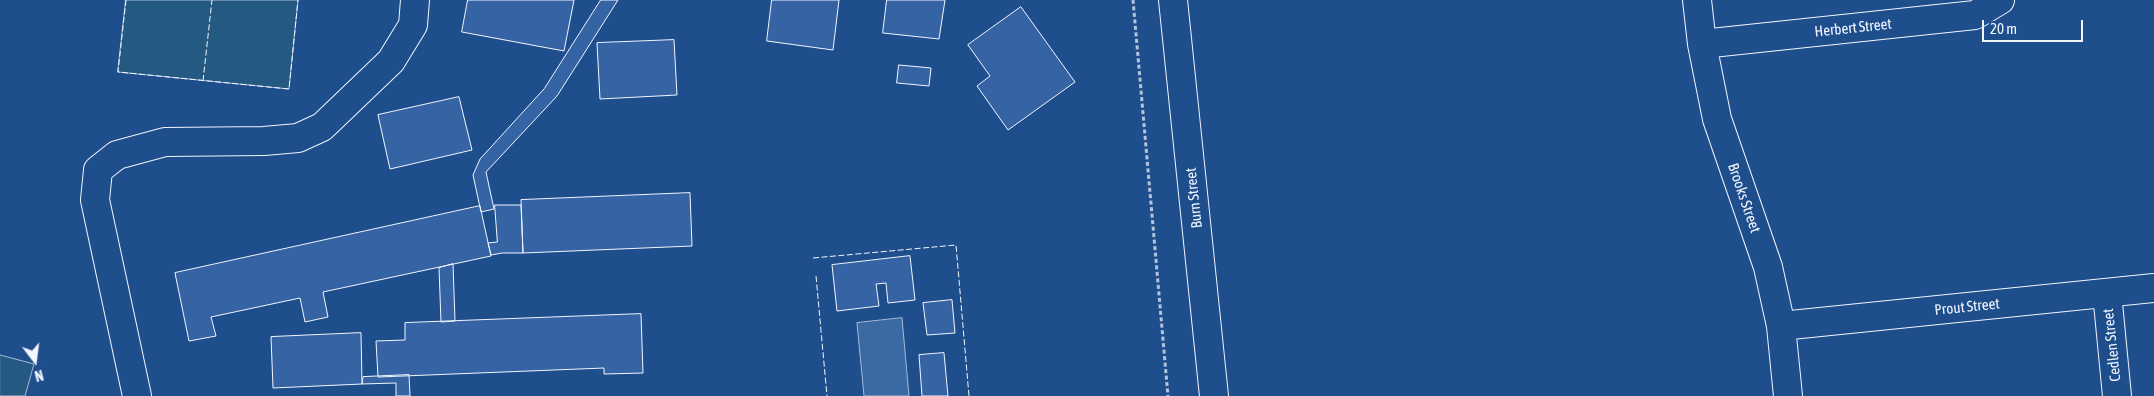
<!DOCTYPE html>
<html>
<head>
<meta charset="utf-8">
<style>
  body { margin:0 }
  #map { position:relative; width:2154px; height:396px; overflow:hidden; background:#1f4e8c; font-family:"Asap Condensed",sans-serif }
  canvas { display:block }
  .north { position:absolute; left:10px; top:336px; width:50px; height:50px; -webkit-text-stroke:4px #1f4e8c; paint-order:stroke; rotate:165deg; font-size:14px; font-weight:700; line-height:20px; text-align:center; color:#f2f6ff }
  .north::after { content:''; display:block; margin:auto; width:18px; height:22px; background:#f2f6ff; clip-path:polygon(50% 0,100% 100%,50% 72%,0 100%) }
  .scale { position:absolute; left:1982px; top:20px; width:101px; height:22px; box-sizing:border-box; border:2px solid #f2f6ff; border-top:0; padding-left:6px; font-size:15px; line-height:18px; white-space:nowrap; color:#f2f6ff; -webkit-text-stroke:4px #1f4e8c; paint-order:stroke }
</style>
</head>
<body>
<div id="map">
<canvas width="2154" height="396"></canvas>
<div class="north">N</div>
<div class="scale">20 m</div>
</div>
<script>
const ctx = document.querySelector('canvas').getContext('2d');
ctx.lineJoin = 'round';
function fill(path, color) {
  ctx.fillStyle = color;
  ctx.fill(path, 'evenodd');
}
function strokePath(path, color, width, dash) {
  ctx.strokeStyle = color;
  ctx.lineWidth = width;
  ctx.lineCap = dash ? 'butt' : 'round';
  ctx.setLineDash(dash || []);
  ctx.stroke(path);
}
function write(font, color, halo, rows, align = 'center') {
  ctx.font = font + ' "Asap Condensed",sans-serif';
  ctx.lineWidth = 4;
  ctx.setLineDash([]);
  ctx.textBaseline = 'middle';
  ctx.strokeStyle = halo;
  ctx.fillStyle = color;
  for (const [text, x, y, turn = 0] of rows) {
    ctx.save();
    ctx.translate(x, y);
    ctx.rotate((+turn || 0) * Math.PI / 180);
    ctx.textAlign = isNaN(turn) ? turn : align;
    if (halo) ctx.strokeText(text, 0, 0);
    ctx.fillText(text, 0, 0);
    ctx.restore();
  }
}
const green = new Path2D(`
  M126 0H298L289 89 118 72Z
  M0 355 34 364 25 396H0Z`);
const water = new Path2D(`
  M902 318 909 396H864L857 323Z`);
const building = new Path2D(`
  M468 0H574L564 51 462 32Z
  M601 0H618L557 96 486 172 494 209 481 212 473 175 480 159 544 89Z
  M772 0H839L833 50 767 41Z
  M887 0H945L939 39 883 33Z
  M1021 7 1075 82 1008 130 977 86 990 76 968 45Z
  M674 40 677 95 600 99 597 43Z
  M899 65 931 68 929 86 897 83Z
  M459 97 472 150 390 169 378 115Z
  M690 193 692 246 523 253 521 200Z
  M495 205H521L523 253H502L491 255 488 243 497 242Z
  M480 206 491 256 323 292 328 317 305 322 300 298 211 317 216 336 189 341 175 273Z
  M910 256 915 300 888 303 886 283 876 284 879 306 837 311 832 265Z
  M453 264 455 321 441 322 439 268Z
  M952 300 955 333 927 335 923 303Z
  M641 314 643 373 604 374V368L378 377 376 341 405 340V323Z
  M361 333 362 384 273 388 271 337Z
  M944 353 948 396H922L919 355Z
  M409 375 410 396H396V383L362 384 363 377Z`);
const path = new Path2D(`
  M1133 0 1168 396`);
const minor = new Path2D(`
  M1173 0 1214 396
  M1697 0 1702 44 1717 119 1768 267 1781 326 1788 396
  M1702 44 1975 15 2000 0
  M2107 293 2117 396
  M1781 326 2154 288
  M137 396 95 200 98 170 117 155 165 142 264 141 298 138 322 127 391 61 413 25 415 0`);
const fence = new Path2D(`
  M126 0 118 72 289 89 298 0
  M203 81 212 0
  M813 258 956 245 969 396
  M816 276 827 396`);
const streetNames = [
  ["Herbert Street",1853,28,-6],
  ["Burn Street",1194,198,-96],
  ["Brooks Street",1744,198,71],
  ["Prout Street",1967,307,-6],
  ["Cedlen Street",2112,345,-96]
];
fill(green, '#245a82');
strokePath(green, '#a8bbd7', 1);
fill(water, '#3b69a3');
strokePath(water, '#a8bbd7', 1);
fill(building, '#3563a3');
strokePath(building, '#f2f6ff', 1);
strokePath(minor, '#f2f6ff', 30);
strokePath(path, '#b3c4dc', 3, [4, 2.5]);
strokePath(minor, '#1f4e8c', 28);
strokePath(fence, '#f2f6ff', 1, [6, 2.5]);
write('15px', '#f2f6ff', '#1f4e8c', streetNames);
</script>
</body>
</html>
